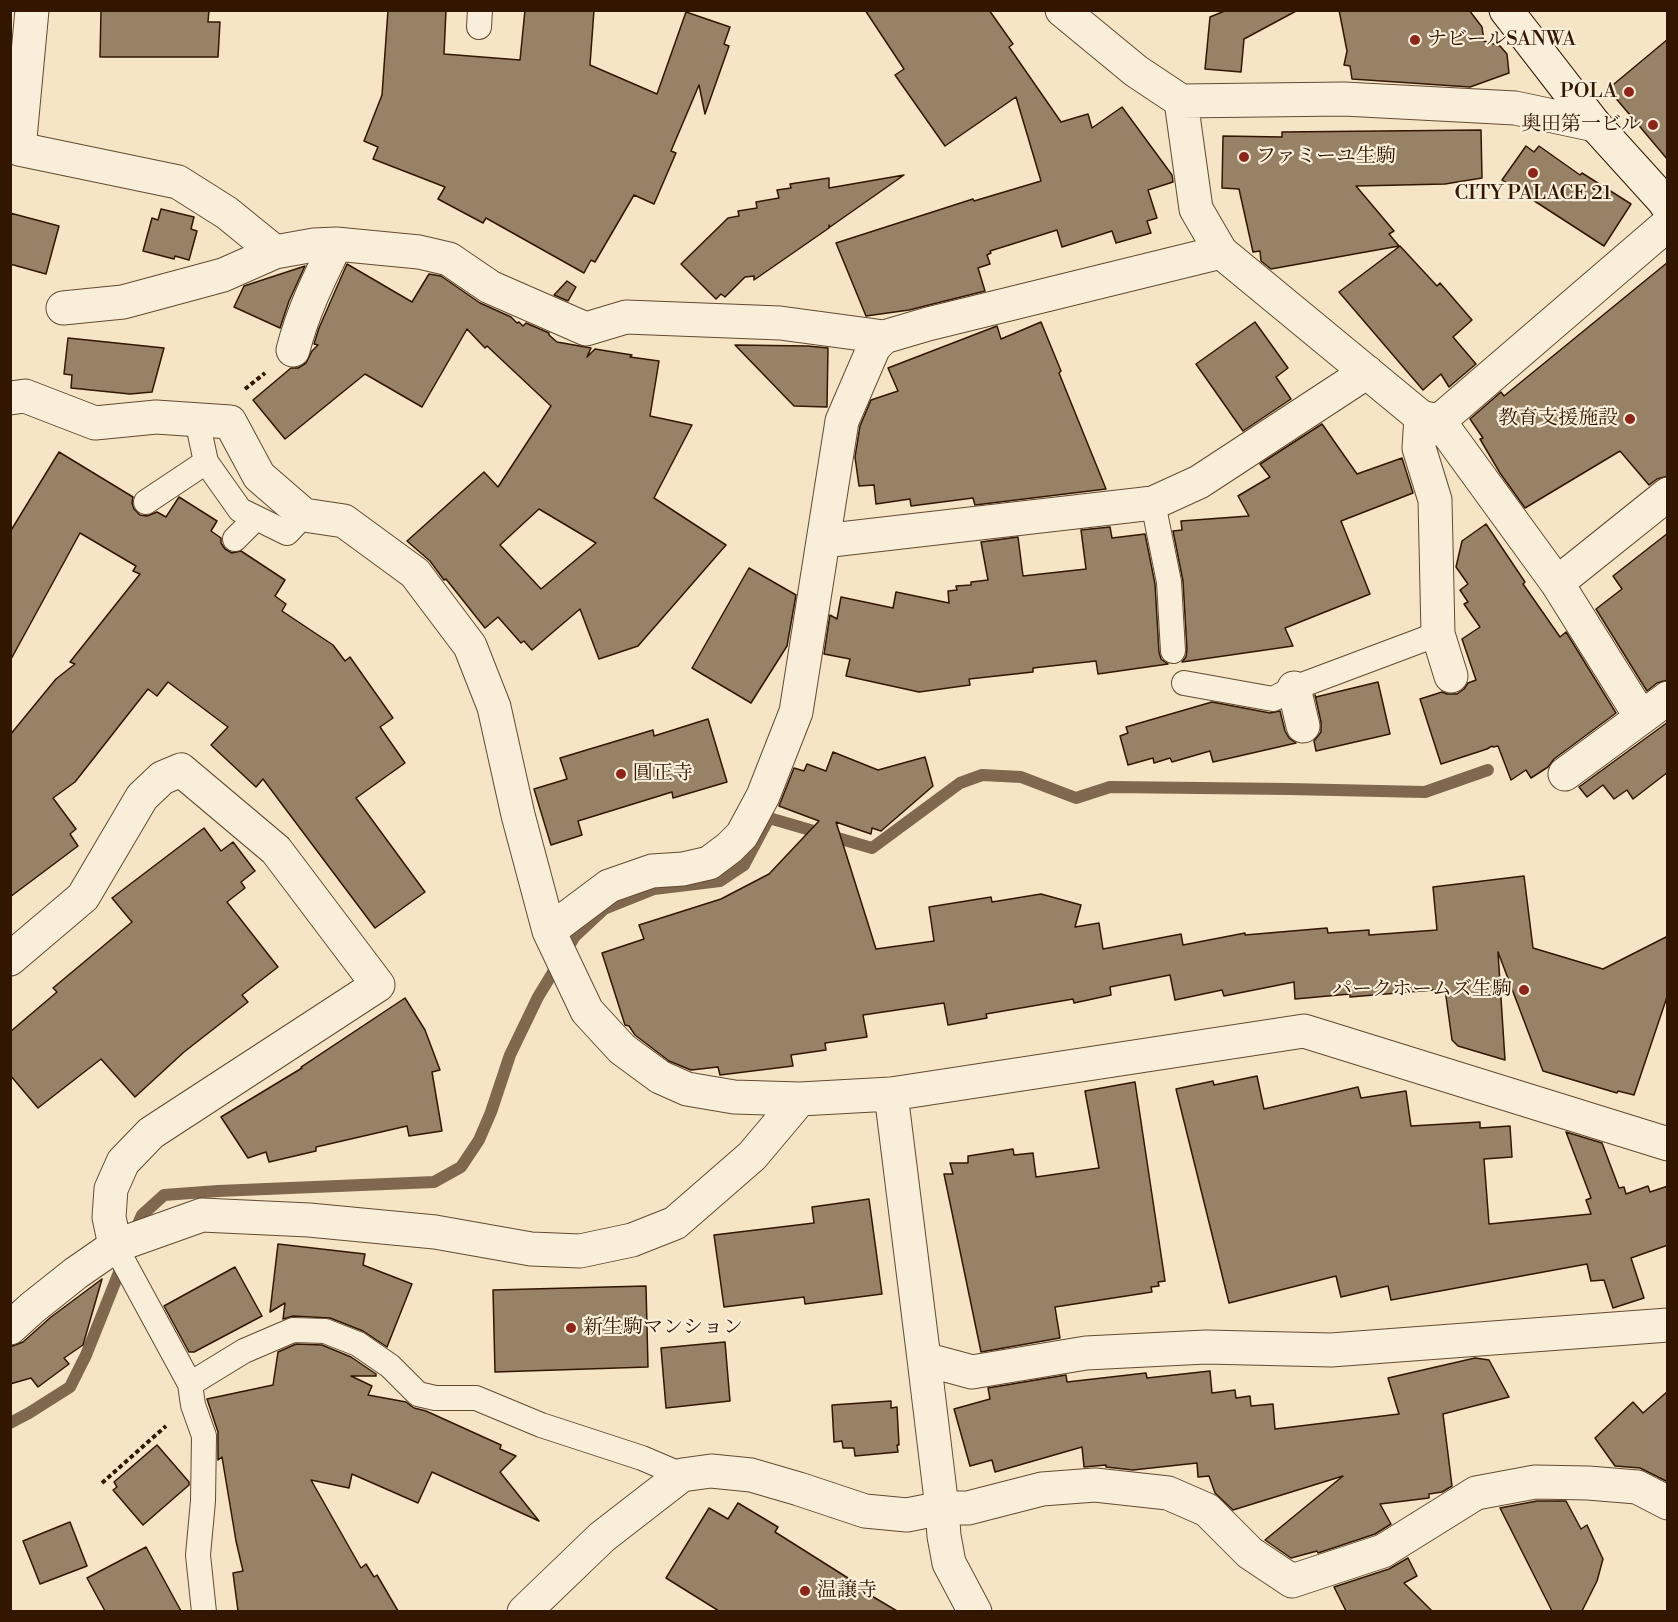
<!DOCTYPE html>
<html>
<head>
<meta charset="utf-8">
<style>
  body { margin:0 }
  #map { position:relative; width:1678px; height:1622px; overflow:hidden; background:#f5e5c4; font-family:"Libre Bodoni",serif }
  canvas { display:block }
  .frame { position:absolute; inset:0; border:12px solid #321600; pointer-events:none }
</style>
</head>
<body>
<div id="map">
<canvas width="1678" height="1622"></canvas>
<div class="frame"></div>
</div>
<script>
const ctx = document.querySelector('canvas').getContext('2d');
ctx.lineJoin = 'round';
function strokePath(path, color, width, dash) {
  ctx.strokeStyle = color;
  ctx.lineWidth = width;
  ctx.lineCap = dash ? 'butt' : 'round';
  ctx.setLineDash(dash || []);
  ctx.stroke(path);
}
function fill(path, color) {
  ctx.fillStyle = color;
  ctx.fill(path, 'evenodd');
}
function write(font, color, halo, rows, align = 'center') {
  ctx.font = font + ' "Libre Bodoni","Noto Serif JP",serif';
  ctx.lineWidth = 4.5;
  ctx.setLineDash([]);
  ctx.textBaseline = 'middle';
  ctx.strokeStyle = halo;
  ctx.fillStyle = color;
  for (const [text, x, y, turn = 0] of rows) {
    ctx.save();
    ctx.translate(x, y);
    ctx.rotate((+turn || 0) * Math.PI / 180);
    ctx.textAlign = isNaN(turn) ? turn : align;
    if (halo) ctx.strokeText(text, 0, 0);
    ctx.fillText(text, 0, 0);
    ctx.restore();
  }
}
const stream = new Path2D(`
  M134 1233 142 1215 164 1195 218 1191 434 1182 461 1167 479 1140 491 1112 510 1055 538 997 575 936 604 909 654 889 720 881 744 865 769 818 872 848 960 783 982 775 1021 777 1076 798 1110 787 1289 789 1425 792 1488 770
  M10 1423 29 1413 70 1387 86 1355 124 1260`);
const building = new Path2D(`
  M101 10H209L208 22H220L218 57H100Z
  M388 10H446L444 54 520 60 525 10H594L590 65 657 94 686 12 730 27 724 44 729 46 705 114 699 85 671 151 676 153 654 204 634 195 595 262 591 260 584 273 486 218 483 223 438 199 445 187 373 159 378 147 364 141 382 95Z
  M865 10H989L1013 44 1009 47 1061 122 1088 114 1092 128 1122 107 1172 175 1173 182 1148 190 1157 218 1147 221 1151 233 1116 243 1112 231 1062 247 1057 230 990 251 991 253 987 255 990 264 978 268 985 291 909 310 866 316 836 243 973 199 974 201 1041 181 1016 97 945 146 895 75 904 69Z
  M1227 10H1298L1244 39 1241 72 1205 69 1210 17Z
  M1339 10H1469L1482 27 1484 41 1500 46 1507 54 1509 73 1470 87 1352 79 1350 66 1344 65 1347 51Z
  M1668 39V160L1608 89Z
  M1481 130 1482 178 1445 184 1356 186 1394 231 1389 234 1399 246 1271 269 1261 261 1260 251 1253 252 1239 189 1222 188 1223 136 1282 137V132Z
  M1526 146 1534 152 1539 146 1580 175 1582 173 1631 204 1604 246 1502 180Z
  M904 175 830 227 829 225V228L754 280V276L745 277 725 297 721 294 716 299 681 264 728 218 739 216 738 211 757 208 756 202 779 198 777 190 791 188 790 184 829 178V188Z
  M161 209 194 217 191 229 197 231 189 260 175 256 174 259 143 251 152 218 158 220Z
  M10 213 59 226 46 274 10 264Z
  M1400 246 1437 286 1440 283 1472 320 1453 337 1476 364 1449 387 1441 374 1423 390 1339 292Z
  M1668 262V476L1657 479 1649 485 1620 451 1525 508 1500 473 1480 439 1483 438 1470 419 1501 392 1504 396Z
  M347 264 412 302 429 274 441 276 480 303 511 317 517 323 519 322 523 326 526 323 549 333V335L557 342 591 348 587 357 595 349 632 355 630 357 659 361 650 416 692 425 654 498 726 545 638 646 599 659 580 609 532 650 524 641 521 643 498 617 485 628 446 579 444 580 430 561 407 541 484 472 498 487 551 406 487 346 485 348 467 329 422 407 365 374 285 439 253 400 291 368H298L306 363 312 351 318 345 314 344 319 328ZM539 509 596 543 541 589 500 545Z
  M305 266 289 301 280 328 234 307 244 286Z
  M567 281 576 287 568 301 554 295Z
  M1041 322 1061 371 1059 373 1106 489 975 505 973 498 911 506 910 499 876 504 874 485 859 486 855 457 860 426 871 400 898 391 888 368 997 326 1001 339Z
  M1255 322 1288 368 1276 377 1291 399 1243 431 1196 364Z
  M68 338 164 348 152 392 130 394 71 388 72 375 64 374Z
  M735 345 808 346 828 348 827 407 794 406Z
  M1322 424 1357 474 1402 458 1413 493 1341 521 1370 594 1285 628 1293 646 1182 662 1186 657 1187 650 1183 581 1173 531 1182 530 1181 521 1249 516 1238 496 1270 477 1260 464Z
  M59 452 133 497 132 503 134 509 140 515 147 516 157 512 166 517 179 497 217 521 211 531 221 538V543L225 549 232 553 241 551 285 580 275 596 286 604 282 611 333 645 345 661 350 657 393 718 380 727 405 763 356 798 425 892 375 928 263 779 256 787 211 745 228 727 168 682 157 696 148 689 75 782 53 798 76 829 70 834 78 846 10 897V735L56 679 75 664 70 662 140 574 133 571 136 566 80 533 10 661V532Z
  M1486 524 1525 582 1523 584 1560 637 1566 632 1616 713 1554 759 1548 767 1531 778 1526 770 1511 780 1498 746 1493 747 1492 746 1487 749 1441 764 1420 699 1442 692 1447 694H1457L1464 689 1468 683 1476 680 1462 639 1480 627 1464 604 1468 602 1460 590 1468 584 1456 567 1462 541Z
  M1110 527 1112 538 1145 534 1155 584 1159 652 1161 659 1168 664 1098 674 1096 661 1033 668V672L969 679 970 685 919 692 846 676 850 659 824 654 830 615 837 619 841 597 893 608 896 592 949 603 948 591 957 590 956 586 971 585V582L988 580 981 542 1018 537 1023 576 1086 569 1081 530Z
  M1668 533V680L1657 683 1647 691 1596 609 1622 589 1613 576Z
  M749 568 796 595 787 646 751 703 692 668Z
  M1378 682 1390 734 1316 751 1314 741 1321 732V722L1315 695 1316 697Z
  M1212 702 1270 713 1280 711 1285 731 1289 738 1296 743 1213 762 1210 751 1172 762 1170 758 1154 763 1153 758 1128 765 1120 736 1128 733 1126 727Z
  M708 719 727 782 673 798 672 792 578 821 582 835 551 845 534 789 567 779 560 758 653 730 654 736Z
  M1668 722V772L1633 799 1627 790 1614 799 1603 785 1587 797 1579 787Z
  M833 752 878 770 925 757 933 786 881 831 872 828 871 834 836 822 876 949 934 941 929 907 991 897 992 902 1041 894 1081 905 1075 927 1099 923 1103 949 1181 934 1183 945 1245 933V935L1327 928 1328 933 1369 930V935L1437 930 1433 887 1524 876 1533 948 1603 969 1668 936V994L1634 1095 1618 1091 1617 1093 1543 1071 1498 952 1505 1060 1458 1046 1452 1040 1445 989 1350 997V994L1295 999 1294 982 1224 996 1222 990 1175 1000 1170 975 1110 987 1111 995 1074 1003 1073 999 986 1014 987 1018 948 1025 944 1003 863 1015 867 1037 825 1043 826 1050 791 1055 793 1066 720 1075 718 1067 691 1070 669 1061 635 1035 629 1026 625 1025 602 953 644 939 639 925 721 899 769 874 819 821 779 806 794 768 804 771 807 764 826 771Z
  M204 828 221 851 233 842 255 871 241 882 245 888 227 902 278 967 242 995 248 1002 184 1052 135 1097 101 1059 38 1108 10 1075V1032L57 992 53 988 132 922 112 898Z
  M405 998 425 1030 440 1070 432 1072 442 1131 409 1136 407 1126 316 1147V1151L269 1162 266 1152 248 1158 221 1117 302 1068 301 1067Z
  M1257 1076 1264 1109 1358 1087 1361 1098 1406 1091 1411 1126 1480 1122V1128L1510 1126 1512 1157 1484 1159 1489 1224 1591 1214 1586 1200 1591 1198 1566 1132 1602 1143 1619 1188 1624 1187 1626 1194 1648 1186 1650 1192 1668 1186V1245L1631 1258 1644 1298 1613 1308 1604 1280 1591 1281 1587 1264 1391 1300 1388 1286 1341 1297 1336 1276 1229 1303 1176 1089 1213 1081 1214 1085Z
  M1135 1082 1165 1281 1158 1282 1159 1286 1151 1287 1152 1292 1055 1307 1060 1338 981 1352 944 1174H953L950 1163H968V1156L1013 1149 1014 1155 1033 1153 1036 1177 1099 1168 1085 1091Z
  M869 1199 882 1294 805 1304 804 1297 724 1307 714 1235 814 1223 812 1207Z
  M278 1244 365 1254 363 1265 412 1284 387 1347 363 1331 330 1318 293 1316 283 1319 285 1303 270 1312Z
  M235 1267 262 1316 194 1352H189L164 1306Z
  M102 1279 83 1345 64 1358 69 1364 38 1387 31 1378 10 1384V1347L23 1342 51 1317Z
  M646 1286 648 1367 495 1372 493 1290Z
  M725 1342 730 1401 666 1408 661 1348Z
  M296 1344 322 1345 351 1357 376 1374V1376H351L372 1386 368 1395 406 1402 414 1408 426 1411 501 1445 500 1449 516 1456 500 1472 539 1521 432 1472 418 1503 352 1474 349 1488 311 1480 361 1568 366 1564 374 1577 377 1575 398 1611H238L233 1573 243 1571 236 1541 222 1457 218 1460V1432L207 1399 273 1385 278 1352Z
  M1475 1358 1489 1360 1509 1397 1443 1414 1452 1486 1442 1492 1429 1494V1498L1380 1504 1391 1524 1375 1534 1318 1553 1317 1551 1291 1558 1265 1540 1343 1476 1233 1510 1215 1493 1209 1476 1198 1477 1197 1463 1133 1470 1106 1467V1465L1084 1467 1082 1447 995 1472 992 1460 970 1466 954 1409 990 1399 988 1388 1066 1375 1067 1382 1146 1373 1147 1378 1210 1371 1212 1393 1235 1390 1236 1398 1250 1396 1251 1406 1273 1404 1275 1429 1399 1414 1388 1378Z
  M1668 1391V1482L1640 1468 1615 1466 1595 1438 1633 1402 1643 1413Z
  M891 1401V1408L897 1407 899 1445H897L898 1452 855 1456 854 1448H843L842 1441 834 1442 832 1405Z
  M157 1445 189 1482V1485L143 1525 113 1490 117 1487 114 1482Z
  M1537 1501H1566L1581 1529 1587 1525 1603 1559 1597 1581 1582 1611H1552L1500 1508Z
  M738 1503 778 1527 775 1532 867 1590 865 1592 897 1611H719L666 1578 709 1508 728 1519Z
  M70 1522 87 1566 40 1584 23 1541Z
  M146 1547 181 1611H105L87 1578Z
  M1408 1558 1417 1576 1404 1583 1432 1611H1346L1334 1587 1389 1569Z`);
const path = new Path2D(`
  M245 389 265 373
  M102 1483 166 1426`);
const lane = new Path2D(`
  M479 27 480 10
  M197 420 206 462 240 510 287 533 304 515
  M146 502 206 462
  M1153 503 1169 582 1173 651
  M235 539 256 518
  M1184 683 1273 699 1294 688 1438 634
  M115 1246 190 1384
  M204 1612 198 1555 203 1501 204 1436 193 1405 190 1384 244 1351 293 1330 325 1331 358 1344 390 1366 418 1394 435 1398H476L541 1425 642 1458 682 1475`);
const street = new Path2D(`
  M32 10 19 149 178 182 227 213 275 252
  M1062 10 1136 71 1181 101 1344 99 1515 108 1595 125
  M1181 101 1196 209 1221 252 1421 417 1419 448 1435 500 1438 634 1451 676
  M63 308 123 302 223 275 275 252 314 245 336 244 419 252 449 259 490 287 586 329 626 317 780 323 884 337
  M293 350C303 311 319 279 336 244
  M10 398 25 396 95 423 156 417 230 422 259 476 304 515 344 521 415 573 470 646 494 707 518 815 549 931 587 1011 622 1049 660 1077 687 1089 734 1097 800 1099 891 1094 1304 1031 1668 1144
  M1421 417 1439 421 1668 224
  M1439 421 1557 583 1641 717
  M823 541 1153 503 1199 482 1367 372
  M1557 583 1668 494
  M1294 688 1303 726
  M1565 774 1668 698
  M549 931 609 886 652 871 683 869 709 863 729 848 742 835 763 796 796 712 842 421 874 347 884 337 928 324 1221 252
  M10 959 83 897 142 797 162 778 181 770 276 850 378 985 151 1133 123 1162 111 1189 109 1217 115 1246
  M891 1094 924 1359 972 1372 1086 1353 1206 1347 1331 1350 1668 1325
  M10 1328 32 1308 76 1273 115 1246 202 1215 309 1220 435 1232 531 1249 580 1251 632 1240 675 1223 752 1156 800 1099
  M924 1359 942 1508H968L1042 1489 1095 1485 1168 1493 1207 1510 1250 1553 1292 1581 1383 1551 1476 1493 1535 1482 1588 1483 1637 1487 1668 1503
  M524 1612 602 1537 682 1475 711 1471 751 1475 799 1489 865 1511 907 1515 942 1508 944 1536 949 1563 975 1612`);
const secondary = new Path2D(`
  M1506 10 1595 125 1663 200 1668 207`);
const markers = [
  [1415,40,6,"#8f2418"],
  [1629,92,6,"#8f2418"],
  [1653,125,6,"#8f2418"],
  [1244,157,6,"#8f2418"],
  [1533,173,6,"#8f2418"],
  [1630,419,6,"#8f2418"],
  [621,774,6,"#8f2418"],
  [1524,990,6,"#8f2418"],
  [571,1328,6,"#8f2418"],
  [805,1591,6,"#8f2418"]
];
const poiNames = [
  ["ナビールSANWA",1427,40],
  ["POLA",1617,92,"right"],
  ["奥田第一ビル",1641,125,"right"],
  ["ファミーユ生駒",1256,157],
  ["CITY PALACE 21",1533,194,"center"],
  ["教育支援施設",1618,419,"right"],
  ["圓正寺",633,774],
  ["パークホームズ生駒",1512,990,"right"],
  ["新生駒マンション",583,1328],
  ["温譲寺",817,1591]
];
strokePath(stream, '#7f684d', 12);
fill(building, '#978266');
strokePath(building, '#321600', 1.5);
strokePath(lane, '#634a31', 26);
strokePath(street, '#634a31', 35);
strokePath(secondary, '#321600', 35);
strokePath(path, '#321600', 4, [4.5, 3]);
strokePath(lane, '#f8eed9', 24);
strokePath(street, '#f8eed9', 33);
strokePath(secondary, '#f8eed9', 33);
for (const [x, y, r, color] of markers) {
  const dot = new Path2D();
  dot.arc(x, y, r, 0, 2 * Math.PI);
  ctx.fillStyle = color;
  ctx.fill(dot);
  strokePath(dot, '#f8eed9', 2);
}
write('20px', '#321600', '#f8eed9', poiNames, 'left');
</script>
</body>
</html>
